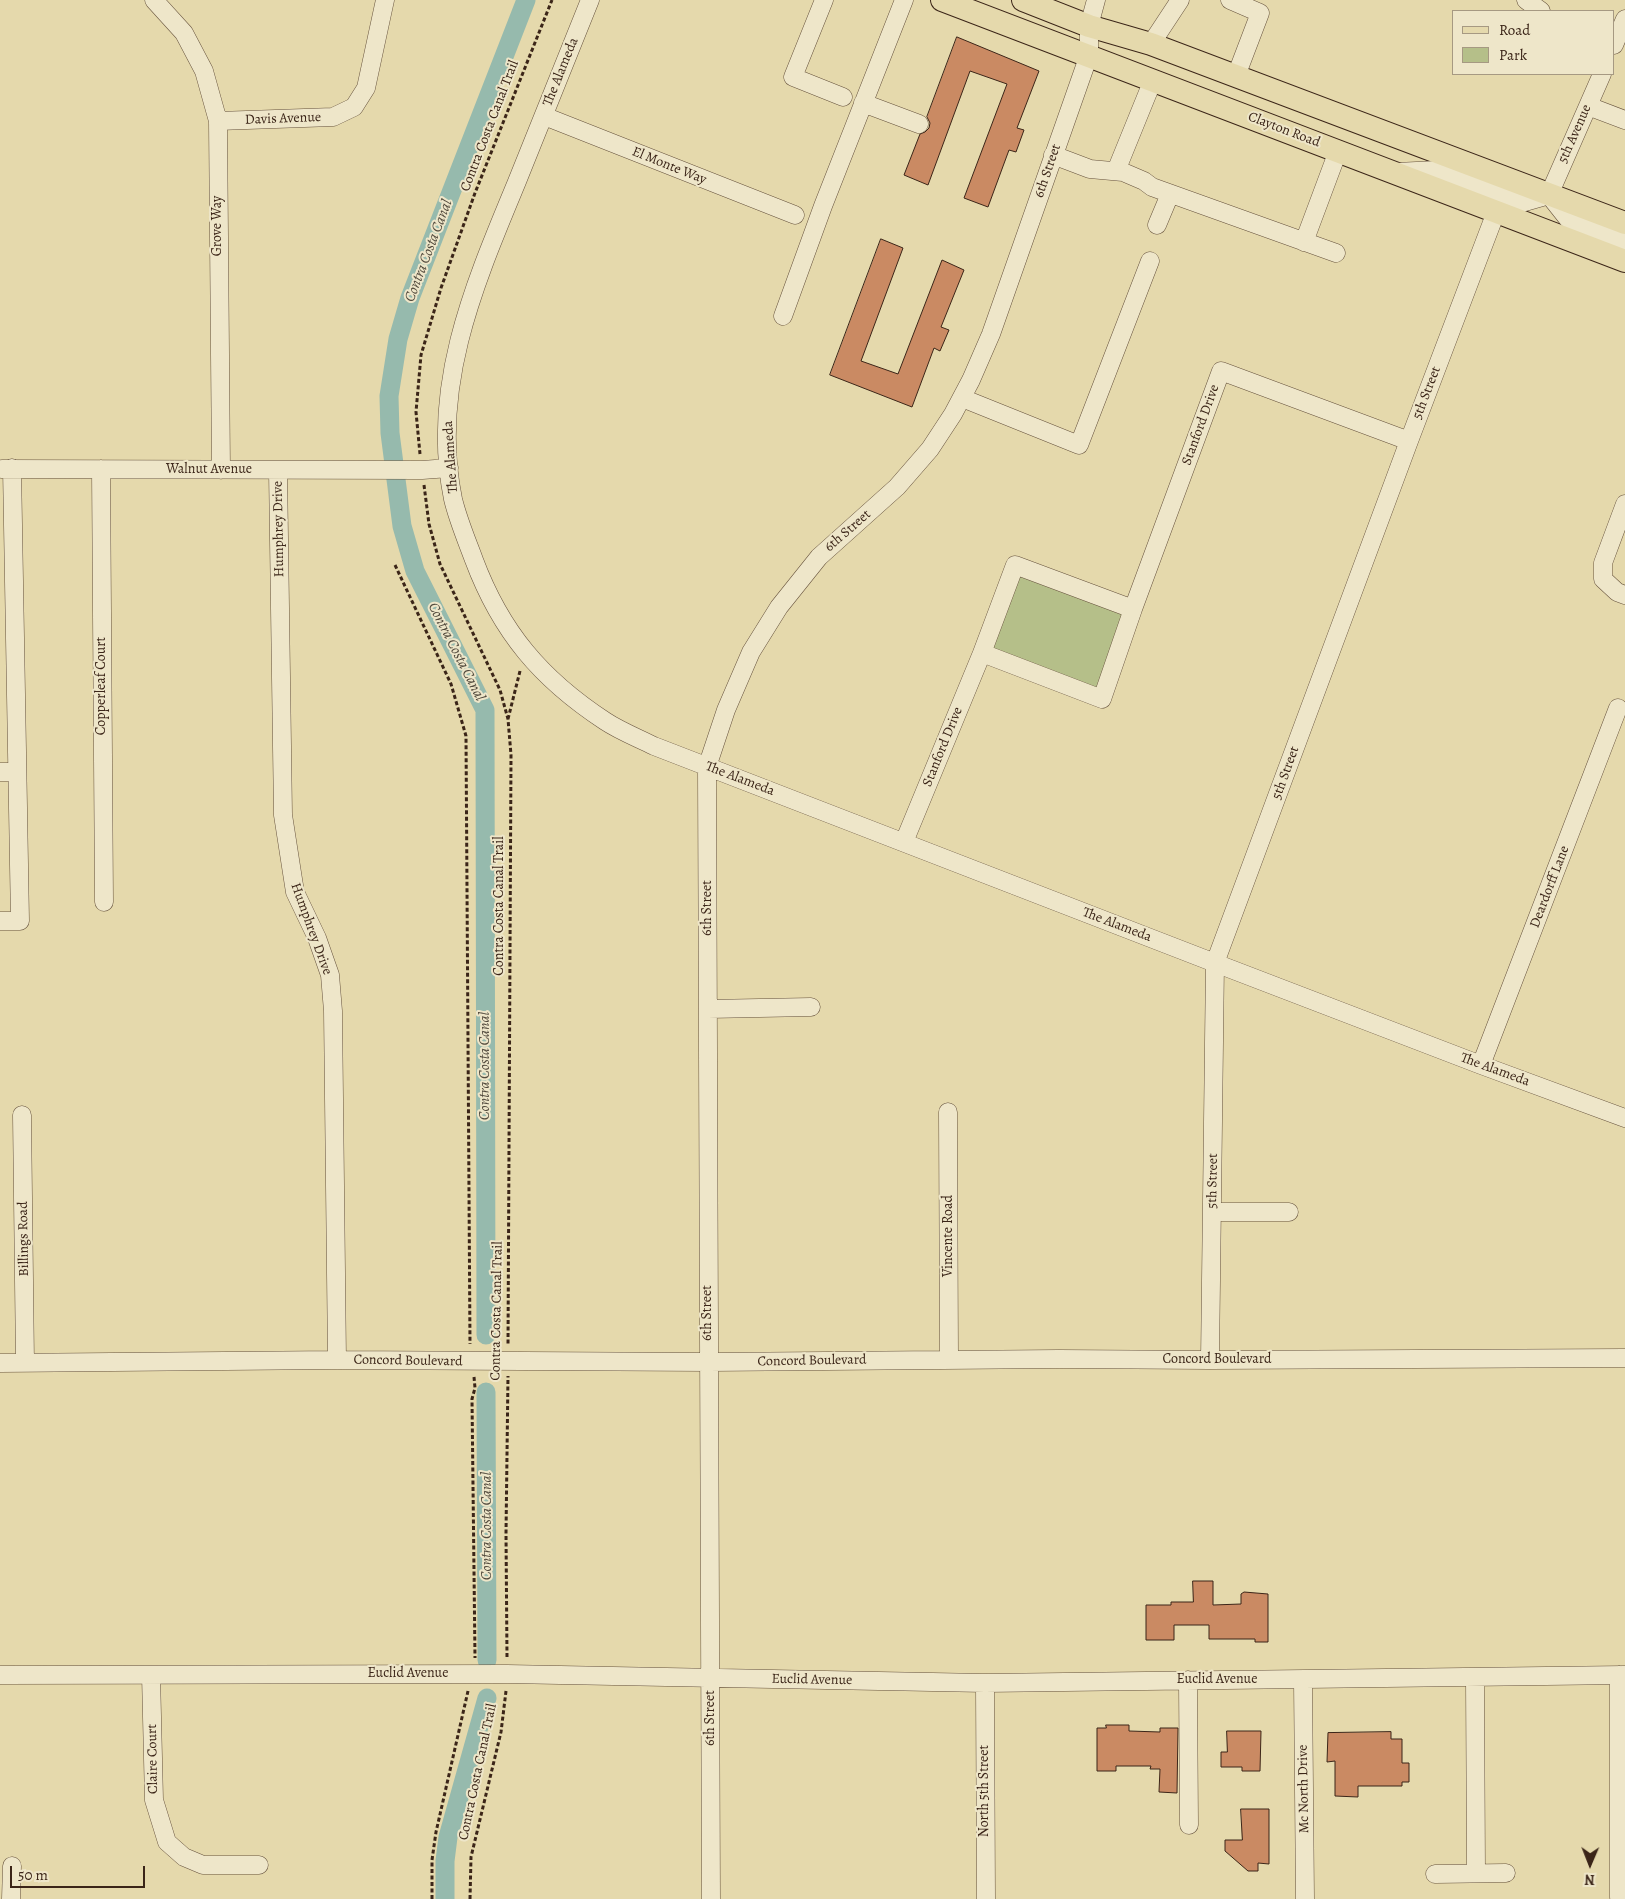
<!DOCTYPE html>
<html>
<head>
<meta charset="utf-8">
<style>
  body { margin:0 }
  #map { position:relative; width:1625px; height:1899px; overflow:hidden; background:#e5d9ac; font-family:Alegreya,serif }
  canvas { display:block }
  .legend { position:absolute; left:1452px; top:10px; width:162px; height:65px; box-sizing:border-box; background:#eee6c9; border:1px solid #a69982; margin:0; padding:6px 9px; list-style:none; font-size:15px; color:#3b2518 }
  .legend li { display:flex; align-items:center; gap:10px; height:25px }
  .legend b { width:25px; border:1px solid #a69982 }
  .north { position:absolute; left:1565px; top:1839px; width:50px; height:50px; -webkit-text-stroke:4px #eee6c9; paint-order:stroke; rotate:181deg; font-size:14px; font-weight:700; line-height:20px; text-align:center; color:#3b2518 }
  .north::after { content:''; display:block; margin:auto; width:18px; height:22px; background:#3b2518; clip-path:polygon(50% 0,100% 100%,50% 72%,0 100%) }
  .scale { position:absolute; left:10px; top:1866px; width:135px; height:22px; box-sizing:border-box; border:2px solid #3b2518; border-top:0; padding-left:6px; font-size:15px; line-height:18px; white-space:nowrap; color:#3b2518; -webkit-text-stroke:4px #eee6c9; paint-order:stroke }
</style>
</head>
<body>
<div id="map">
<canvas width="1625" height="1899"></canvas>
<ul class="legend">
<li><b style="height:6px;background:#e5d9ac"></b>Road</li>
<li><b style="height:14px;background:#b5bf89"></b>Park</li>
</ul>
<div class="north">N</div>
<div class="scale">50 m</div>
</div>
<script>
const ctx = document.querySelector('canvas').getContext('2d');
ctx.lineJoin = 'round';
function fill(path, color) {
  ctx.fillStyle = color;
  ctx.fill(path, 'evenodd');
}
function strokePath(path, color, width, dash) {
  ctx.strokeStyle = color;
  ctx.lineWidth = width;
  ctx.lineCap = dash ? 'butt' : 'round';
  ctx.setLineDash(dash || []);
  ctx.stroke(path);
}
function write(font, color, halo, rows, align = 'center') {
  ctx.font = font + ' Alegreya,serif';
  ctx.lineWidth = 4;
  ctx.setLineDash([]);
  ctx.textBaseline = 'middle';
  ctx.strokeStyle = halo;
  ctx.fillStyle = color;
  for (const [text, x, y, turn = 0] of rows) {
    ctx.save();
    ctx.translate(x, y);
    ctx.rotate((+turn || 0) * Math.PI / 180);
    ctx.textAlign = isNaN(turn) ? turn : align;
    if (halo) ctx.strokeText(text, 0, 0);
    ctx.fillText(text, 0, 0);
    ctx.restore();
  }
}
const green = new Path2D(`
  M1015 565 1133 609 1102 699 982 653Z`);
const canal = new Path2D(`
  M486 1335 485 710 415 571 402 526 390 433 389 396 398 339 410 298 526 0
  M486 1392 487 1660
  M445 1899V1861L448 1837 487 1698`);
const building = new Path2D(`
  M957 37 1039 71 1017 128 1024 130 1016 152 1009 150 988 207 964 198 1007 84 970 71 928 185 904 175 920 134 925 132 929 128 930 123 927 117Z
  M881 239 903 248 861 361 898 374 942 260 964 270 941 327 949 330 940 351 934 348 912 407 830 375Z
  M1193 1581H1213V1605L1241 1604V1594L1244 1592 1268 1594V1642H1255V1639H1209V1625H1174V1640H1146V1605H1171V1602H1193Z
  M1106 1725H1129V1731L1160 1732V1728H1178L1177 1793 1159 1792 1160 1769H1150L1151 1766H1116V1771H1097V1728H1106Z
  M1227 1731H1261L1260 1771H1242V1767H1221V1752H1227Z
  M1391 1732V1739H1402V1763H1409V1782H1402V1786H1358V1797L1335 1796V1761L1327 1762 1328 1733Z
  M1241 1809H1269V1864L1258 1863V1871H1248L1225 1851V1840H1242Z`);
const path = new Path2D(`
  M420 454 416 412 421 355 441 288 475 193 552 0
  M424 485 429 524 440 564 500 690 508 719 511 755 508 1345
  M395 565 451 684 466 736 470 1344
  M508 719 520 671
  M474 1377 475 1388 472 1399 475 1658
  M507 1657 506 1534 508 1376
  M432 1899V1860L436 1832 468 1691
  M470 1899 471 1857 501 1732 506 1691`);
const minor = new Path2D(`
  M154 0 184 33 204 71 218 121 221 470
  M590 0C565 61 541 123 516 184 474 285 430 387 453 499 458 520 467 541 474 560 501 632 541 679 605 721 620 731 638 738 654 746L1215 963 1481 1065 1625 1118
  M824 0 793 77 843 97
  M1230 0 1260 13 1236 76
  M1526 0 1541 11
  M1151 44 1180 0
  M1614 45 1625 19
  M863 103 919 124
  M1588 106 1625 120
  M544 116 795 215
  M218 121 333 117 354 107 366 88 385 0
  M1053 155 1090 169 1123 172 1144 181 1152 187 1336 253
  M1116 171 1153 80
  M1397 172 1436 170 1521 203 1549 195
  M1549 195 1602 74
  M1549 195 1568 219 1625 241
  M1157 225 1170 194
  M1304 242 1338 151
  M783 316 823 206 904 0
  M962 398 1079 445 1150 261
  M2 469 422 470 449 468
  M101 469 104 902
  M278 470 283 815 295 892 317 938 330 975 333 1011 337 1360
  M1625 504 1603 563V579L1617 592 1625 595
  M982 653 1015 565 1133 609
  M0 772H16
  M904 842 982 653 1102 699 1133 609 1221 371 1409 441
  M0 921H20L12 468
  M708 1009 811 1007
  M1481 1065 1618 708
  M948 1112 949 1360
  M22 1115 25 1363
  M1212 1212H1289
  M1210 1360 1215 963 1409 441 1496 212
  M0 1363 337 1360 709 1362 1059 1359 1210 1360 1625 1358
  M0 1675 507 1674 985 1683 1625 1675
  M151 1675 154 1800 167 1842 184 1857 203 1865H259
  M1475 1677 1476 1873
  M1188 1680 1189 1825
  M1303 1680 1305 1899
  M985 1683 986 1899
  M1435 1874 1506 1873
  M1619 1897V1675
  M11 1899 12 1866
  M711 1899 707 767 726 710 751 652 779 607 819 557 897 487 930 449 953 414 971 380 991 334 1089 55V26L1096 0`);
const major = new Path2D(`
  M942 0 1625 261
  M1023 0 1089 26 1151 44 1625 223`);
const streetNames = [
  ["The Alameda",561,72,-68],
  ["Davis Avenue",283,119,-2],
  ["Contra Costa Canal Trail",490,126,-69],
  ["Clayton Road",1284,130,21],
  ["5th Avenue",1575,134,-66],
  ["El Monte Way",669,166,22],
  ["6th Street",1048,171,-71],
  ["Grove Way",218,226,-90],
  ["5th Street",1427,393,-69],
  ["Stanford Drive",1201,425,-70],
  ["The Alameda",451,457,-94],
  ["Walnut Avenue",209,470],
  ["Humphrey Drive",279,529,-91],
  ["6th Street",848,531,-41],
  ["Copperleaf Court",102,686,-90],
  ["Stanford Drive",943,747,-68],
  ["5th Street",1286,773,-70],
  ["The Alameda",740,779,21],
  ["Deardorff Lane",1550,887,-69],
  ["Contra Costa Canal Trail",500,906,-90],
  ["6th Street",708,908,-90],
  ["The Alameda",1117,925,21],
  ["Humphrey Drive",311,929,70],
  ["The Alameda",1495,1070,20],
  ["5th Street",1213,1181,-89],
  ["Vincente Road",949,1236,-90],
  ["Billings Road",24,1239,-91],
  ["Contra Costa Canal Trail",497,1311,-89],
  ["6th Street",708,1313,-90],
  ["Concord Boulevard",1217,1360],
  ["Concord Boulevard",408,1361,1],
  ["Concord Boulevard",812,1361,-1],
  ["Euclid Avenue",408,1674],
  ["Euclid Avenue",812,1680,1],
  ["Euclid Avenue",1217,1680],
  ["6th Street",711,1718,-90],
  ["Claire Court",153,1759,-91],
  ["Contra Costa Canal Trail",478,1772,-78],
  ["Mc North Drive",1304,1789,-91],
  ["North 5th Street",985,1791,-90]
];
const waterNames = [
  ["Contra Costa Canal",429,251,-69],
  ["Contra Costa Canal",456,652,63],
  ["Contra Costa Canal",485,1066,-90],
  ["Contra Costa Canal",487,1526,-90]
];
fill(green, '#b5bf89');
strokePath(canal, '#96baad', 19);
fill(building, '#ca8a63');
strokePath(building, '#3b2518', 1);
strokePath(minor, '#66523d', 19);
strokePath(major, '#3b2518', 24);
strokePath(path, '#3b2518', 3, [4, 2.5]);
strokePath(minor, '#eee6c9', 18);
strokePath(major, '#e5d9ac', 22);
write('14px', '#3b2518', '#eee6c9', streetNames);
write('italic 15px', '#524a3d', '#eee6c9', waterNames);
</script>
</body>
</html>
